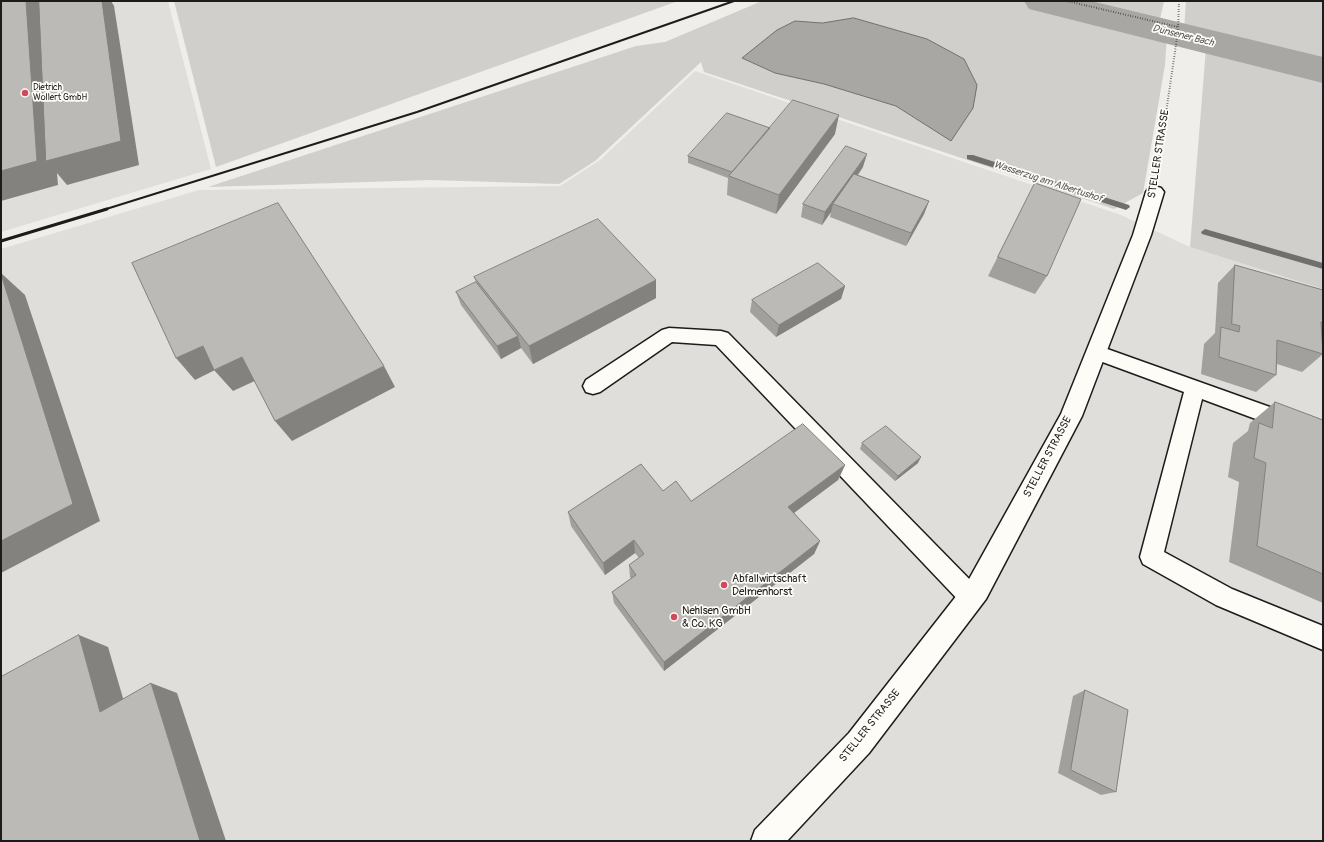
<!DOCTYPE html>
<html>
<head>
<meta charset="utf-8">
<style>
  body { margin:0 }
  #map { position:relative; width:1324px; height:842px; overflow:hidden; background:#f0eeea; font-family:Pangolin,sans-serif }
  canvas { display:block }
  .frame { position:absolute; inset:0; border:2px solid #1c1c1c; pointer-events:none }
</style>
</head>
<body>
<div id="map">
<canvas width="1324" height="842"></canvas>
<div class="frame"></div>
</div>
<script>
const ctx = document.querySelector('canvas').getContext('2d');
ctx.lineJoin = 'round';
function fill(path, color) {
  ctx.fillStyle = color;
  ctx.fill(path, 'evenodd');
}
function strokePath(path, color, width, dash) {
  ctx.strokeStyle = color;
  ctx.lineWidth = width;
  ctx.lineCap = dash ? 'butt' : 'round';
  ctx.setLineDash(dash || []);
  ctx.stroke(path);
}
function write(font, color, halo, rows, align = 'center') {
  ctx.font = font + ' Pangolin,sans-serif';
  ctx.lineWidth = 3.5;
  ctx.setLineDash([]);
  ctx.textBaseline = 'middle';
  ctx.strokeStyle = halo;
  ctx.fillStyle = color;
  for (const [text, x, y, turn = 0] of rows) {
    ctx.save();
    ctx.translate(x, y);
    ctx.rotate((+turn || 0) * Math.PI / 180);
    ctx.textAlign = isNaN(turn) ? turn : align;
    if (halo) ctx.strokeText(text, 0, 0);
    ctx.fillText(text, 0, 0);
    ctx.restore();
  }
}
const built = new Path2D(`
  M1 1H168L211 169 1 232Z
  M695 71 1121 215 1190 247 1323 289V841H1V249L199 190 560 186 600 160Z`);
const green = new Path2D(`
  M174 1H678L216 167Z
  M762 1H1045L1167 34 1165 65 1143 193 1114 209 704 72 701 62 595 161 559 184 431 180 208 187 636 46 665 42ZM854 18 927 39 964 59 951 141 896 106 824 84 775 73 742 58 795 21 822 23Z
  M1082 1H1164L1160 19Z
  M1186 1H1323V64L1184 30Z
  M1206 48 1323 76V289L1190 247Z`);
const water = new Path2D(`
  M854 18 927 39 964 59 977 85 973 108 951 141 896 106 824 84 775 73 742 58 777 30 795 21 822 23Z`);
const stream = new Path2D(`
  M967 155H973L1129 205 1130 207 1126 210 1123 209 967 159Z
  M1205 229 1323 263V269L1202 234 1201 232Z`);
const river = new Path2D(`
  M1024 1H1091L1323 57V83L1029 9Z`);
const path = new Path2D(`
  M1067 1 1178 27
  M1158 168 1178 31 1179 1`);
const service = new Path2D(`
  M669 328 721 331 728 333 979 589 983 597 979 605 971 608 963 605 716 345 672 342 600 392 593 394 586 392 583 386 586 380 662 330Z
  M1096 345 1323 426V444L1202 399 1164 552 1232 589 1323 626V650L1216 605 1143 564 1140 557 1184 392 1089 357 1087 352 1089 347Z`);
const minor = new Path2D(`
  M1155 186 1161 188 1164 192 1151 235 1082 416 986 599 869 753 787 841H751L755 830 849 733 968 581 1061 414 1133 235 1146 192 1149 188Z`);
const railFar1 = new Path2D(`
  M103 210 417 112 734 1`);
const rail = new Path2D(`
  M1 241 107 209`);
const wall = new Path2D(`
  M770 128 835 134 776 214 727 195 728 178 688 163V156Z
  M863 167 858 175 929 201 924 214 906 246 830 217 831 212 822 225 801 217 803 204Z
  M1035 183 1047 276 1035 294 988 276Z
  M1235 265 1323 290V326L1322 327 1323 354 1302 372 1277 364 1276 375 1256 392 1201 374 1204 344 1215 333 1218 283Z
  M474 277 656 280V298L533 364 521 348 501 359 461 305 456 292 476 282Z
  M845 286 841 299 776 337 750 312 752 300Z
  M1275 402 1323 420V603L1229 562 1239 482 1228 477 1233 443 1248 431 1250 423Z
  M862 443 918 463 895 481 860 449Z
  M845 465 838 480 794 513 820 541 814 554 664 671 614 603 612 592 631 579 630 577 629 565 639 558 635 553 605 575 571 526 568 512 663 491 691 501Z
  M1085 690 1116 792 1101 795 1058 773 1073 696Z`);
const shadedWall = new Path2D(`
  M26 1H111L114 6 139 165 67 185 57 173 58 185 1 201V171Z
  M839 115 835 134 776 214 779 195Z
  M867 154 863 167 836 205 833 204 831 212 822 225 825 212Z
  M929 201 924 214 906 246 911 233Z
  M1 273 25 295 100 521 1 573Z
  M656 280V298L533 364 529 346Z
  M845 286 841 299 776 337 779 325Z
  M518 336 521 348 501 359 497 346Z
  M203 346 221 367 195 380 176 358Z
  M242 357 259 379 233 391 214 370Z
  M384 366 395 387 292 441 275 421Z
  M921 457 918 463 895 481 898 476Z
  M845 465 838 480 783 521 788 507Z
  M634 540 635 553 605 575 603 563Z
  M820 541 814 554 664 671V662Z
  M79 635 108 647 130 722 100 712Z
  M151 683 177 693 226 841H200Z`);
const building = new Path2D(`
  M1 1H26L37 161 1 171Z
  M39 1H102L121 141 46 161Z
  M793 100 839 115 779 195 729 176Z
  M727 113 770 128 732 172 688 156Z
  M846 146 867 154 825 212 803 204Z
  M854 174 929 201 911 233 833 204Z
  M1035 183 1081 199 1047 276 998 257Z
  M278 203 384 366 275 421 242 357 214 370 203 346 176 358 132 263Z
  M598 219 656 280 529 346 474 277Z
  M818 263 845 286 779 325 752 300Z
  M1235 265 1323 290V322H1321L1323 354 1277 340 1276 375 1219 357 1221 327 1239 332 1240 326 1232 324Z
  M1 274 73 504 1 541Z
  M476 282 518 336 497 346 456 292Z
  M1275 402 1323 420V574L1257 546 1266 463 1254 458 1259 423 1272 428Z
  M803 424 845 465 788 507 820 541 664 662 612 592 636 575 629 565 644 554 634 540 603 563 568 512 641 464 663 491 676 481 691 501Z
  M886 426 921 457 898 476 862 443Z
  M79 635 100 712 151 683 200 841H1V677Z
  M1085 690 1128 710 1116 792 1071 770Z`);
const markers = [
  [25,93,4,"#d1495b"],
  [724,585,4,"#d1495b"],
  [674,617,4,"#d1495b"]
];
const farPoinames = [
  ["Dietrich",33,88],
  ["Wollert GmbH",33,98]
];
const farWaternames = [
  ["Dünsener Bach",1183,36,14],
  ["Wasserzug am Albertushof",1048,182,18]
];
const streetNames = [
  ["STELLER STRASSE",1159,154,-81],
  ["STELLER STRASSE",1048,457,-62],
  ["STELLER STRASSE",870,726,-51]
];
const poiNames = [
  ["Abfallwirtschaft",732,579],
  ["Delmenhorst",732,592],
  ["Nehlsen GmbH",682,611],
  ["& Co. KG",682,624]
];
fill(built, '#e0deda');
fill(green, '#d0cfcc');
fill(water, '#a8a7a3');
strokePath(water, '#706f6d', 1);
fill(stream, '#706f6d');
fill(river, '#a8a7a3');
strokePath(service, '#1c1c1c', 3);
strokePath(minor, '#1c1c1c', 3);
strokePath(path, '#1c1c1c', 2, [0.5, 2]);
fill(service, '#fdfcf7');
fill(minor, '#fdfcf7');
strokePath(railFar1, '#1c1c1c', 2);
strokePath(rail, '#1c1c1c', 3);
fill(wall, '#a1a09d');
fill(shadedWall, '#83827f');
fill(building, '#bbbab6');
strokePath(building, '#83827f', 1);
for (const [x, y, r, color] of markers) {
  const dot = new Path2D();
  dot.arc(x, y, r, 0, 2 * Math.PI);
  ctx.fillStyle = color;
  ctx.fill(dot);
  strokePath(dot, '#fdfcf7', 1.5);
}
write('9px', '#1c1c1c', '#fdfcf7', farPoinames, 'left');
write('italic 10px', '#5b5b59', '#fdfcf7', farWaternames);
write('11px', '#1c1c1c', '#fdfcf7', streetNames);
write('11px', '#1c1c1c', '#fdfcf7', poiNames, 'left');
</script>
</body>
</html>
